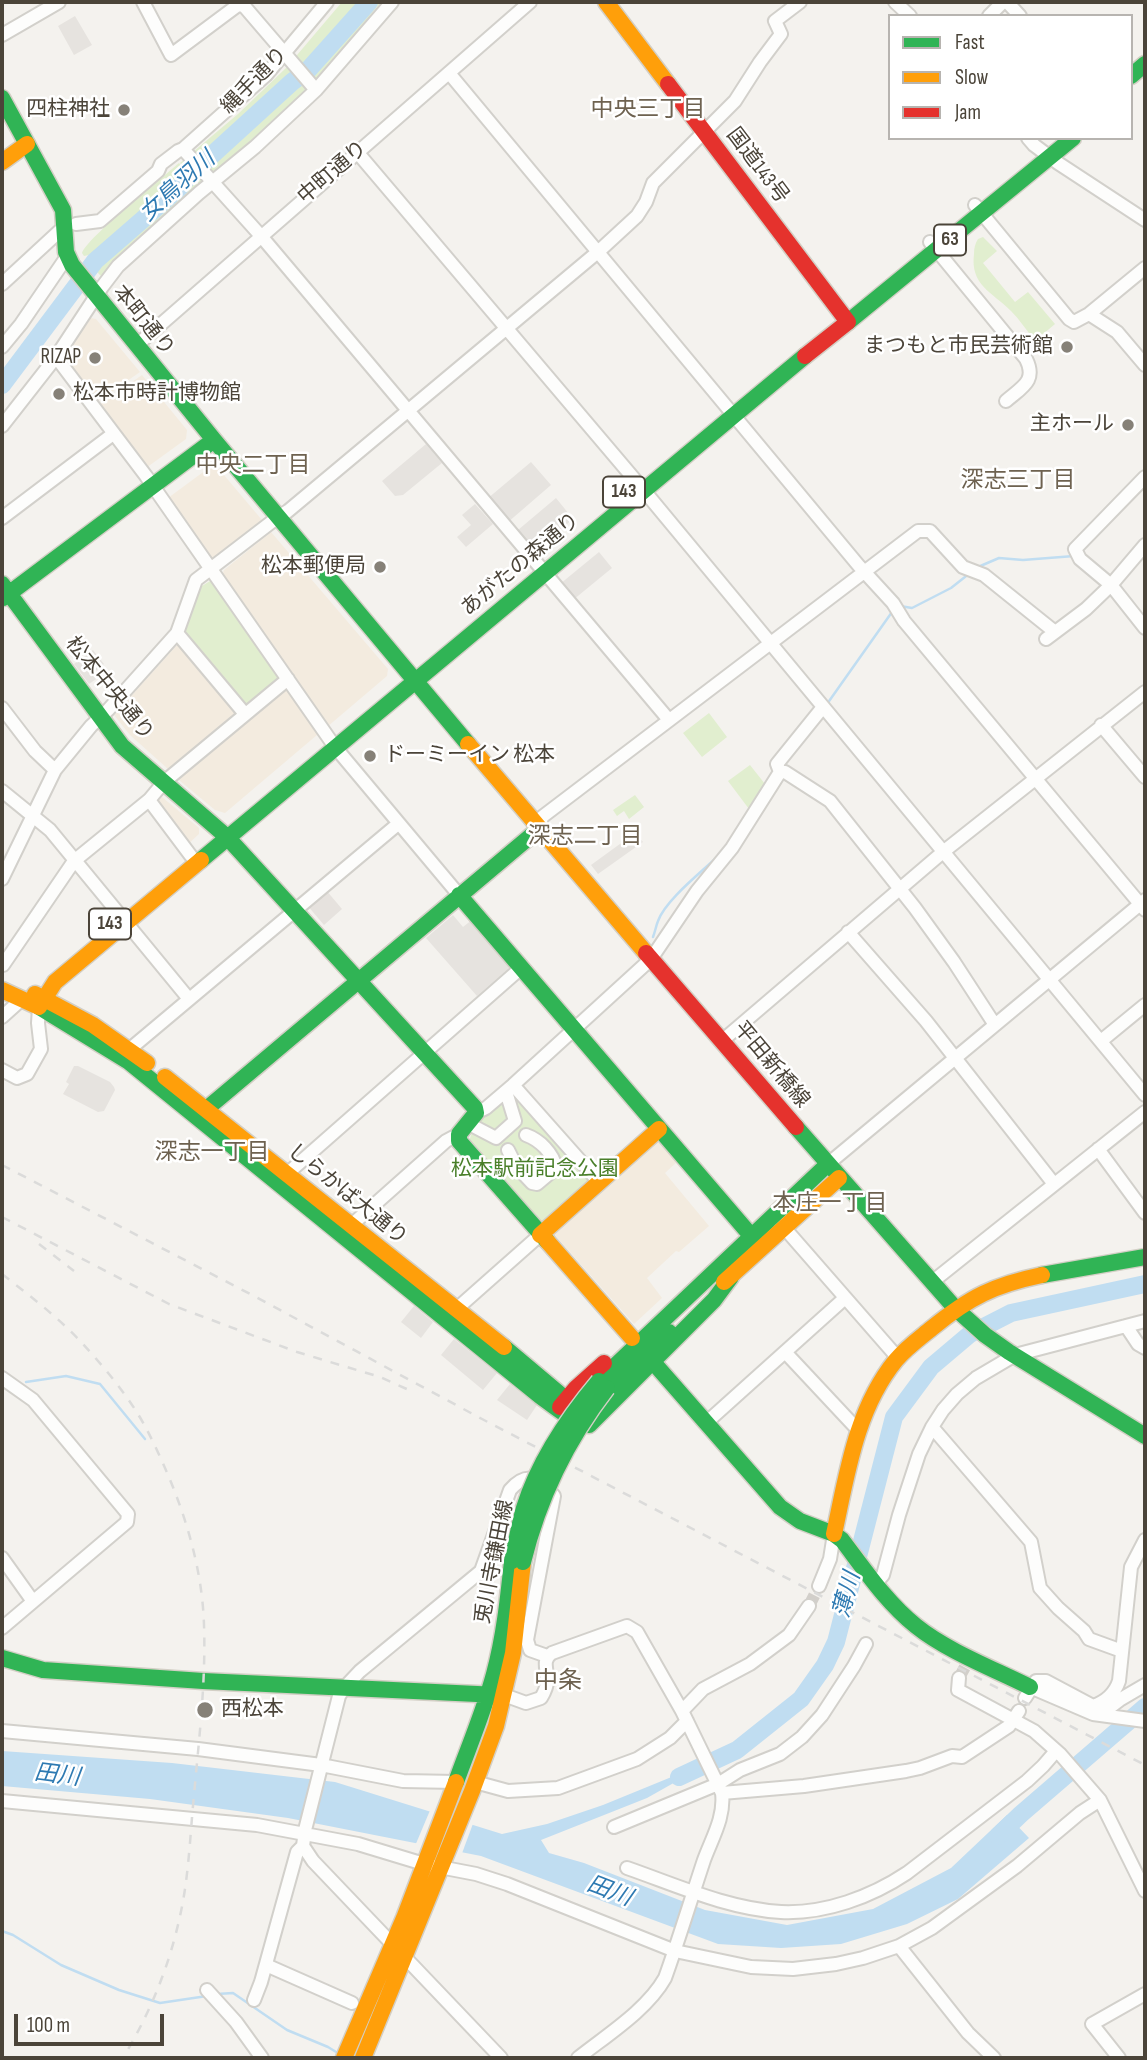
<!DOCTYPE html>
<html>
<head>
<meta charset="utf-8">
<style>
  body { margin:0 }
  #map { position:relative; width:1147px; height:2060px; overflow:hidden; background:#f4f2ee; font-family:"Sofia Sans Condensed",sans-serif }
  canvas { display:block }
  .frame { position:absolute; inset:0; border:4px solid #4b4439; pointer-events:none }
  .legend { position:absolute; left:888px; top:14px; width:245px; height:126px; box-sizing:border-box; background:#fff; border:2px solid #b7b4b0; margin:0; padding:9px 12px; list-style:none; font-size:21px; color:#4b4439 }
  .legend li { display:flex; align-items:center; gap:14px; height:35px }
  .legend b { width:35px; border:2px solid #b7b4b0 }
  .scale { position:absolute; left:14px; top:2014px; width:150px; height:32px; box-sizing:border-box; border:4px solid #4b4439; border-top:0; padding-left:9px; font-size:21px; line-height:24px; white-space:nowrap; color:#4b4439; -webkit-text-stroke:5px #fff; paint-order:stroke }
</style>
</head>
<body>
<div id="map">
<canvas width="1147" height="2060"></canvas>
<div class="frame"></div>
<ul class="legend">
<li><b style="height:9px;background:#30b455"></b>Fast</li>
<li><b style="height:9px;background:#ff9f0a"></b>Slow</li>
<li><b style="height:9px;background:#e5322d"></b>Jam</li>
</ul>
<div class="scale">100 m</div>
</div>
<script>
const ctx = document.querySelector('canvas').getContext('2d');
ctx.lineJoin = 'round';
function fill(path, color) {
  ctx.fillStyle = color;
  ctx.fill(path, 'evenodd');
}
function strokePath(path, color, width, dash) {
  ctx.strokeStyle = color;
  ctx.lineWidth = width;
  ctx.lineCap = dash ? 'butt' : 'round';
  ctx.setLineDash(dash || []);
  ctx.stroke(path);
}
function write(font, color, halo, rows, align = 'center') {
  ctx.font = font + ' "Sofia Sans Condensed","Noto Sans JP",sans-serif';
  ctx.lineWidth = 5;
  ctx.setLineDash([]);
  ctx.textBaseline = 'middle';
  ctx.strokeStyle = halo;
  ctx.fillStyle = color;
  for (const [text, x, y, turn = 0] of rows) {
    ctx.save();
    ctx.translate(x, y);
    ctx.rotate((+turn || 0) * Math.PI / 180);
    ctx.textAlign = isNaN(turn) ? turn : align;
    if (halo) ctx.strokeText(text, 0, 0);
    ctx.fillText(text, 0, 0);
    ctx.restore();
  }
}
const commercial = new Path2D(`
  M91 318 96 319 140 372 97 402 66 360 65 355Z
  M142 375 187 430 186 439 146 468 99 405Z
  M210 467 218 468 262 520 214 558 210 559 168 498Z
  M271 532 388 669 387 676 327 727 222 576 224 570Z
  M182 644 237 710 238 715 174 768 168 769 130 735 114 715 177 645Z
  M284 688 290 689 318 729 317 735 225 813 215 810 179 780V774Z
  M162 797 199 828V834L186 846 155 804Z
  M656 1138 661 1141 679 1160 665 1173 709 1226 679 1252 676 1251 647 1278 662 1298 634 1324 551 1231Z`);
const industrial = new Path2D(`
  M326 890 342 909 324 925 307 905Z`);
const green = new Path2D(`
  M342 2H361C342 28 319 57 291 74L227 135 199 155 185 169 180 163 238 114 286 68Z
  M372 2H381C328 69 269 134 200 185L194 180 199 186 101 276 95 270 168 206 205 165 293 84 309 72Z
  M179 163 185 171C176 184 163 191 155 204L89 255 84 256 82 253C88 237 161 179 179 163Z
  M983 237 997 251 983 263 1015 302 1028 292 1055 324 1035 341C1027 331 1020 320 1011 311 992 292 970 285 974 254 974 248 975 244 978 239Z
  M210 581 215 582 279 675V680L248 705H244L185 636 184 630 202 586Z
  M709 713 727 737 702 757 683 733Z
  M750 765 765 784 749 809 728 781Z
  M635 795 644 807 629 819 624 811 617 816 613 810Z
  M508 1095 515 1096 589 1180 587 1186 545 1224H538L469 1141 475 1124Z`);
const parking = new Path2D(`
  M75 16 92 45 74 55 58 26Z
  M426 444 442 463 403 495 395 496 382 481Z
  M531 462 551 485 507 523 487 499Z
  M556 498 573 519 538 548H533L518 530Z
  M475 504 493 524 466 547 457 537 471 525 462 515Z
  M599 552 612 568 573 600 560 584Z
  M93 650 104 664 95 671 99 677 89 684 74 664Z
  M635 833 643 842 598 874 591 865Z
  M453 915 463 927 473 919 510 963 508 969 477 996 426 938Z
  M74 1066H78L110 1082 114 1087 115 1090 104 1111 98 1112 63 1094 69 1084 66 1082Z
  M414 1306 433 1322 421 1338 401 1322Z
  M454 1339 497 1373 483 1390 441 1355Z
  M510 1384 537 1405 527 1420 497 1400Z`);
const water = new Path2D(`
  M2 1751 172 1763 335 1782 502 1834 547 1824 603 1805 718 1758 647 1798 541 1840 549 1853 584 1863 705 1910 787 1925 873 1909 951 1868 1007 1815 1029 1838 958 1899 907 1924 841 1944 781 1948 718 1944 481 1856 288 1818 150 1799 2 1786Z`);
const pier = new Path2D(`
  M431 1808 474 1821 461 1856 415 1846Z`);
const stream = new Path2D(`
  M1082 551 1121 510
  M978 567 999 558 1023 560 1074 556
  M900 606 912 608 951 588 970 573
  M827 704 892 612
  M653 937C655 932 656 926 658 921 665 901 699 874 715 859
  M26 1382 66 1376 100 1384 145 1439
  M2 1931 13 1935 61 1965 119 1990 160 2003 207 1996
  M217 1994 233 1993 287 2030 328 2047 341 2055`);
const river = new Path2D(`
  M2 385 95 261 179 188 189 176 292 82 309 69 369 2
  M679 1777 737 1750 801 1699 825 1665 836 1642 894 1417 931 1367 970 1334 1011 1313 1145 1284
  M998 1836 1021 1814 1145 1707`);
const streetTunnel = new Path2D(`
  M809 1606 819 1586
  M959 1678 965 1667`);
const street = new Path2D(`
  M143 2 171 55 238 5 237 2
  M895 2 910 16
  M1007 2 1020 16
  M238 5 244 6 316 90
  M989 16 1003 2
  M2 35 59 2
  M449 73 859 566 893 603 904 621 1145 910
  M1028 138 1034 145 1058 163 1145 220
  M183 149 261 236 669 720
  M357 152 641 487 1145 1095
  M975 205 1069 319 1074 322 1089 314 1145 268
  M76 224 100 221 158 171 161 164 178 151 183 149 266 75 327 2
  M930 242 1026 359C1037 381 1022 387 1006 401
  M2 284 65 226
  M1089 314 1117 332 1145 365
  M136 346 530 2
  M2 347 21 324 66 258
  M56 357 146 476 335 747 459 895
  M2 426 56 357 102 287 118 266 199 193 255 147 316 90 392 2
  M1145 477 1075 549 1080 559 1111 585 1145 628
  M2 518 113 434
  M177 633 245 714
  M1046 639 1086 609 1111 585 1145 545
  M823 707 777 764 780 772H785L830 801 915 908 954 962 995 1025
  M2 708 35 751 55 770
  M1101 725 1145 777
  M2 791 50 830 189 999
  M149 800 191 856
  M539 829 542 817 918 531H930L963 567 984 575 1055 632
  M2 879 55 770 91 726 108 710 177 633 196 580 278 517 288 511 599 251 637 216 646 202 653 183 735 101 760 62 781 34 775 21 800 2
  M848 932 926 1021 1054 1184
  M3 965 74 861 149 800 164 782 288 679
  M2 1017 22 999
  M723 1040 943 852 1145 692
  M1101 1041 1145 1005
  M130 1049 398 824
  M2 1070 17 1078 27 1074 41 1049 38 1023 39 1007
  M513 1085 599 1182
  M476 1113 486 1108 513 1085 651 959 697 891 732 848 780 772
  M473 1126 496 1138 515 1121 507 1095
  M1098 1149 1145 1213
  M508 1150 516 1166 532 1183 537 1184 556 1168C553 1153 540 1140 526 1135
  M828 1164 1145 900
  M280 1180 521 968
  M774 1216 898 1358
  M347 1229 446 1141 459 1134
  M932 1282 1145 1112
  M450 1312 461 1305 540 1235
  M1126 1326 1138 1344 1145 1348
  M785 1352 858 1430
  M2 1378 33 1400 128 1514 127 1522 2 1628
  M707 1422 845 1298
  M932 1427 1031 1542 1040 1588 1058 1608 1084 1631 1089 1639 1122 1651
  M2 1558 32 1600
  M876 1583 883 1575 899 1515 919 1454 932 1427 943 1410 957 1394 976 1378 1015 1355 1145 1321
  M819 1586 830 1559 834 1534
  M959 1678 958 1690 1034 1731 1060 1754 1100 1800 1145 1891
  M1030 1687 1093 1714 1145 1721
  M504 1695 526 1703 541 1698C544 1693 547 1687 547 1681 548 1669 541 1661 552 1653L627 1626 637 1632 682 1711 722 1793C725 1817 712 1838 704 1860 691 1899 679 1939 665 1978 647 2010 607 2035 578 2058
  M1025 1698 1036 1681H1046L1093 1706C1105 1702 1115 1693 1119 1681L1131 1567 1145 1540
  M682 1711 703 1689 750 1664 789 1635 809 1606
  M1100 1715 1121 1699 1145 1685
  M2 1731 198 1749 321 1765 403 1781 456 1782
  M475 1782 508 1791 558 1788 637 1759 670 1738 687 1721
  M722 1793 804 1786 906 1771 920 1768 952 1756 962 1757 1009 1726 1019 1711
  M2 1801 257 1825 358 1844 424 1864 476 1874 507 1884 675 1951 751 1967 793 1969 836 1964 863 1958 899 1946 932 1928 1017 1866 1080 1813 1100 1800
  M614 1827 718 1784 740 1770 780 1754 802 1737 822 1715 854 1666 866 1644
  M303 1846 313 1861 501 2058
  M627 1868C676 1885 728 1909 781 1912 825 1914 871 1897 907 1873L1027 1781 1043 1766 1056 1751
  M899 1946 968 2033 994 2058
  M266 1965 352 2003
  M207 1990 236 2022 262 2058
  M254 2000 261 1982 297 1852 303 1846 305 1830 339 1696 344 1688 360 1671 481 1571 510 1490C526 1471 540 1477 554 1496L527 1640 530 1650 547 1656
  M1119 2058 1092 2024 1145 1994`);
const fast = new Path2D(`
  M1131 76 1145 64
  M2 98 63 210 66 252 72 265 214 440 468 744
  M848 322 1073 138
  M2 584 122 746 227 837 475 1108 476 1113 459 1134V1141L547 1241
  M3 598 214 440
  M201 860 805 356
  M459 895 747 1231 760 1249
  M39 1007 129 1062 540 1396C555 1407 570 1420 589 1425L714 1300 731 1277
  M198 1116 539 829
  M796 1127 955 1308 985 1335 1009 1352 1145 1436
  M1042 1275 1145 1257
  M504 1347 586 1416
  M653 1362 780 1507 800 1521 834 1534 842 1540C865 1570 886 1602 916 1626 947 1651 994 1669 1030 1687
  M599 1381 828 1164
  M607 1388 669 1332
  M2 1658 43 1670 203 1681 498 1695
  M456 1782C469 1746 484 1711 494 1674 504 1637 508 1599 512 1561`);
const slow = new Path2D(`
  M606 2 668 84
  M2 162 27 144
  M468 744 646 953
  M2 990 39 1007 55 982 201 860
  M35 994 93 1025 147 1063
  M165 1077 504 1347
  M540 1235 659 1129
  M547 1241 632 1338
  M724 1282 839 1178
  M834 1534C847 1474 856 1409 896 1360 907 1347 920 1338 932 1328 970 1297 994 1285 1042 1275
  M344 2058 404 1918 456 1782
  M363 2058 472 1791 496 1726 513 1653 523 1562`);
const jam = new Path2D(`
  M668 84 848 322 805 356
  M646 953 796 1127
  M560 1407 576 1388 604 1363`);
const rail = new Path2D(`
  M2 1165 254 1296 482 1419 1145 1765
  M2 1217 169 1304 297 1352 380 1377 409 1390
  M39 1244 74 1271
  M2 1274C30 1296 58 1317 82 1343 105 1368 130 1398 146 1428 177 1488 202 1557 204 1625 206 1681 199 1739 194 1795 190 1835 189 1876 180 1916 169 1967 150 2013 123 2058`);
const fastBridge = new Path2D(`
  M512 1561C516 1543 519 1525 524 1508 539 1460 567 1419 599 1381
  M523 1562C539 1497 566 1441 607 1388`);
const markers = [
  [124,110,7,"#868178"],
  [1067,347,7,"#868178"],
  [95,358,7,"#868178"],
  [59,394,7,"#868178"],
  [1128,425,7,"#868178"],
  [380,567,7,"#868178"],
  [370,756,7,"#868178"],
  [205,1710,9,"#868178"]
];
const shields = [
  [950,240,32],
  [624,492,42],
  [110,924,42]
];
const shieldNames = [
  ["63",950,240],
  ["143",624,492],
  ["143",110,924]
];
const streetNames = [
  ["縄手通り",255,81,-45],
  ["国道143号",757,166,53],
  ["中町通り",333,173,-41],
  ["本町通り",143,321,51],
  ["あがたの森通り",521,565,-40],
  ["松本中央通り",109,689,51],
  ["平田新橋線",771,1065,50],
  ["しらかば大通り",347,1195,39],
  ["兎川寺鎌田線",495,1562,-79]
];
const poiNames = [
  ["四柱神社",110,110],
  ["まつもと市民芸術館",1053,347],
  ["RIZAP",81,358],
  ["松本市時計博物館",73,394,"left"],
  ["主ホール",1114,425],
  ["松本郵便局",366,567],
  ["ドーミーイン 松本",384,756,"left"],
  ["西松本",221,1710,"left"]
];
const parkNames = [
  ["松本駅前記念公園",535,1170]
];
const neighbourhoodNames = [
  ["中央三丁目",648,110],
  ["中央二丁目",253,466],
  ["深志三丁目",1018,481],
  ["深志二丁目",585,837],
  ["深志一丁目",212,1153],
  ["本庄一丁目",830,1204]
];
const waterNames = [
  ["女鳥羽川",178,187,-42],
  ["薄川",848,1595,-75],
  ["田川",57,1776,7],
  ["田川",609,1892,21]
];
const quarterNames = [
  ["中条",558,1682]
];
fill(commercial, '#f3ebdf');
fill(industrial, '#e6e2de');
fill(green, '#e1eecf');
fill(parking, '#e6e3df');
fill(water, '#c0ddf1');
fill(pier, '#f4f2ee');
strokePath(stream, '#c0ddf1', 2.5);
strokePath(river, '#c0ddf1', 18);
strokePath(streetTunnel, '#d2cfca', 12, [12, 6]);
strokePath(street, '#d2d0cb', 16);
strokePath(fast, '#d3cfc5', 19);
strokePath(slow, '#d3cfc5', 19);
strokePath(jam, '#d3cfc5', 19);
strokePath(street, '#fdfdfc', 12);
strokePath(fast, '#30b455', 16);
strokePath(slow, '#ff9f0a', 16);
strokePath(jam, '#e5322d', 16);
strokePath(rail, '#dbdbda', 2.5, [9, 9]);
strokePath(fastBridge, '#d3cfc5', 19, []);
strokePath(fastBridge, '#30b455', 16);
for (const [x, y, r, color] of markers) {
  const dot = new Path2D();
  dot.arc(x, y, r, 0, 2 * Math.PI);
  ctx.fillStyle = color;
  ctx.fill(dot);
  strokePath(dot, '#fff', 2.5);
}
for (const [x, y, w] of shields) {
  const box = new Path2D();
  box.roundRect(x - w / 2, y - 15.5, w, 31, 5);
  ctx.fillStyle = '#fff';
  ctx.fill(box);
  strokePath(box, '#4b4439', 2);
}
write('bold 19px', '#4b4439', null, shieldNames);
write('21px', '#4b4439', '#fff', streetNames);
write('21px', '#4b4439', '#fff', poiNames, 'right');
write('21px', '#4a7f2a', '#fff', parkNames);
write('23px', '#6e6250', '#fff', neighbourhoodNames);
write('italic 23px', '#2e7ab2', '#fff', waterNames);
write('24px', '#6e6250', '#fff', quarterNames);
</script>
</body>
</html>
